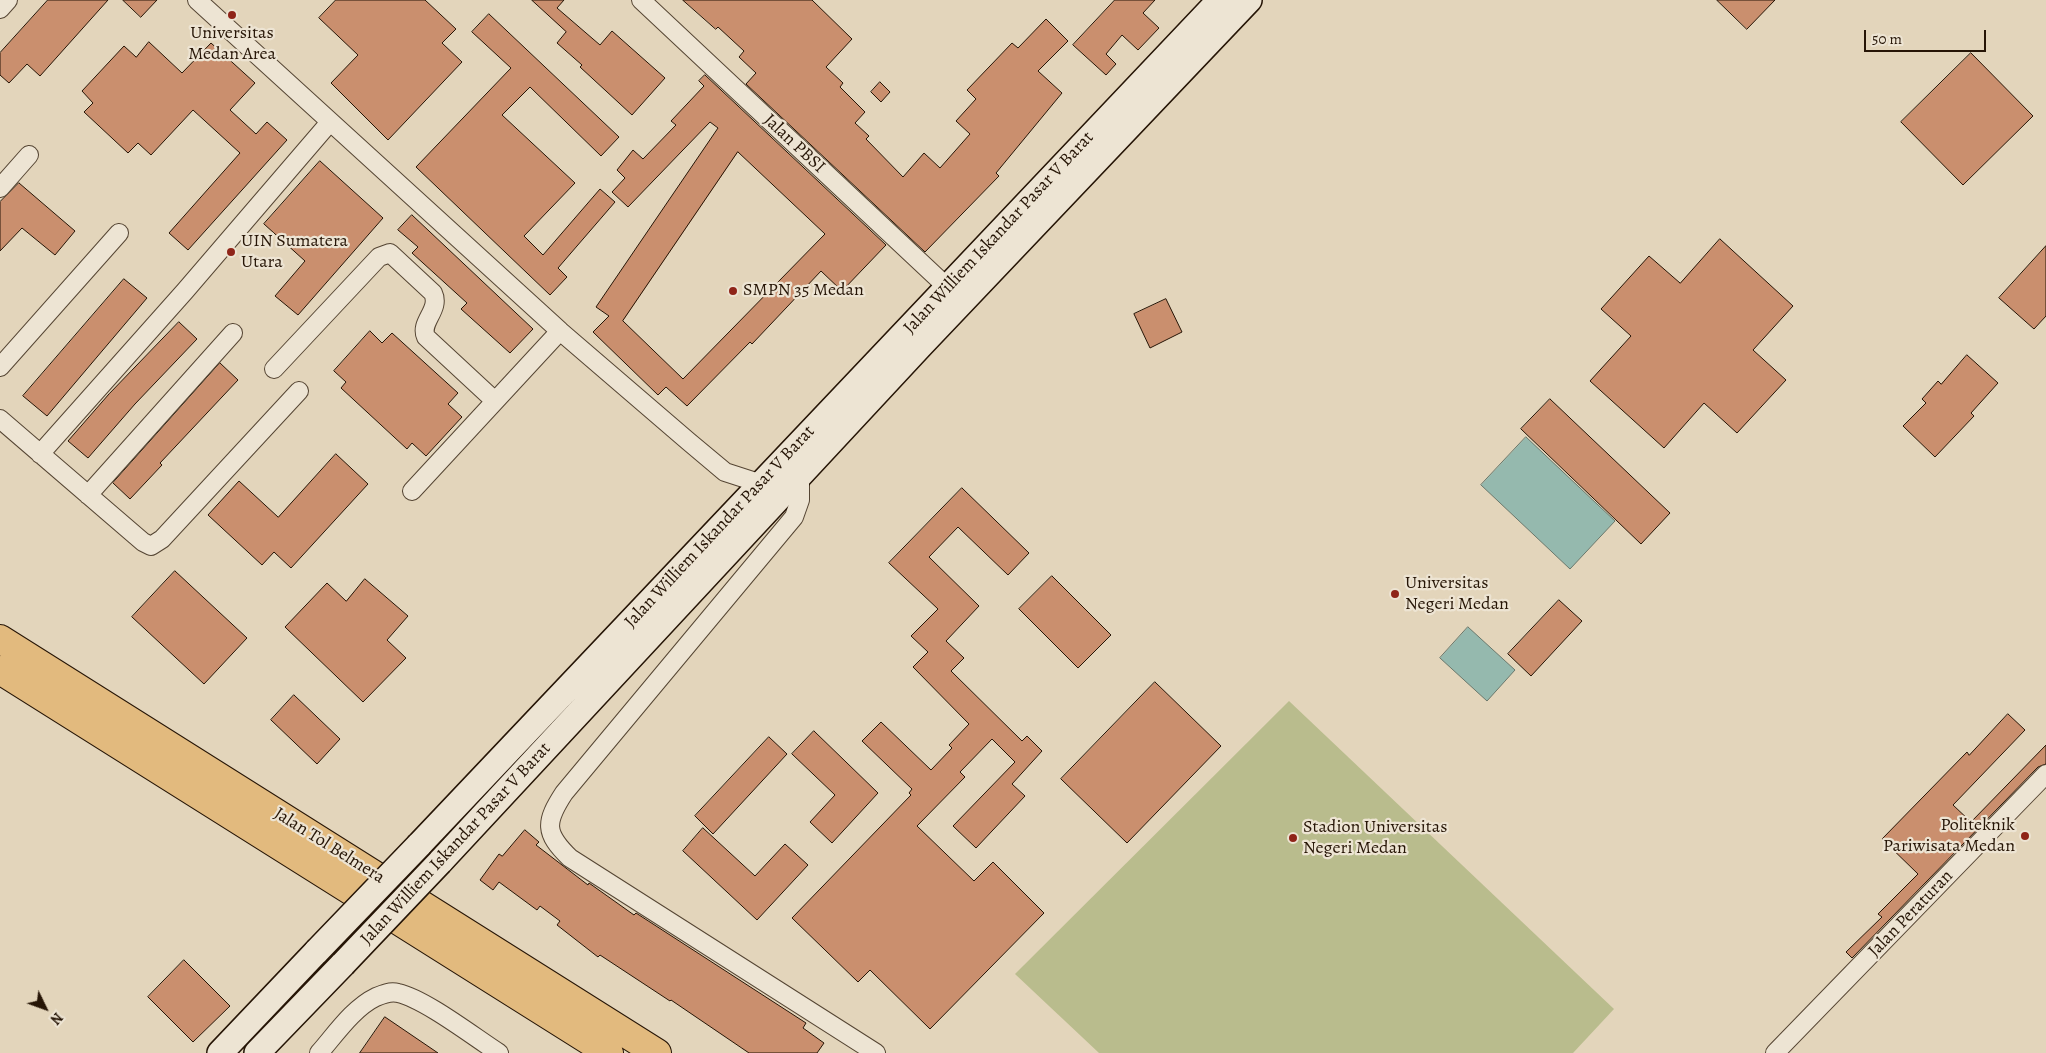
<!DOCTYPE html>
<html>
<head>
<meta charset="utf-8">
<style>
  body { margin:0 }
  #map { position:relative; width:2046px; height:1053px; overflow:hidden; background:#e3d5bb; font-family:Alegreya,serif }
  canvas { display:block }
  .north { position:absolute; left:20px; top:983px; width:50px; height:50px; -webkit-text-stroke:4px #ede4d3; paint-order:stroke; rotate:132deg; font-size:14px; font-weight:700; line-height:20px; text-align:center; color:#261506 }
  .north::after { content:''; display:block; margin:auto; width:18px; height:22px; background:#261506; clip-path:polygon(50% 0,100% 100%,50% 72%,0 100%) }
  .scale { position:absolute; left:1864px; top:30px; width:122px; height:22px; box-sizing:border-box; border:2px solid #261506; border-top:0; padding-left:6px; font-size:15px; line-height:18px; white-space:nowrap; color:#261506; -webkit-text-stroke:4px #ede4d3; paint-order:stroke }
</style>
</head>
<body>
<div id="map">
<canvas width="2046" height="1053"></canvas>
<div class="north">N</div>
<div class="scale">50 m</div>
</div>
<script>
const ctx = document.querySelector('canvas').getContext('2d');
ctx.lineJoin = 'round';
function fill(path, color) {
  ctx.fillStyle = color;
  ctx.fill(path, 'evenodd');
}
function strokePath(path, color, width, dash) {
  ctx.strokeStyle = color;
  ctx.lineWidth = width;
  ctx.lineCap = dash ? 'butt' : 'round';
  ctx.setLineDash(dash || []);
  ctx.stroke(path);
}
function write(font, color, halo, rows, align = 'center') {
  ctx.font = font + ' Alegreya,serif';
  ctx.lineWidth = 4.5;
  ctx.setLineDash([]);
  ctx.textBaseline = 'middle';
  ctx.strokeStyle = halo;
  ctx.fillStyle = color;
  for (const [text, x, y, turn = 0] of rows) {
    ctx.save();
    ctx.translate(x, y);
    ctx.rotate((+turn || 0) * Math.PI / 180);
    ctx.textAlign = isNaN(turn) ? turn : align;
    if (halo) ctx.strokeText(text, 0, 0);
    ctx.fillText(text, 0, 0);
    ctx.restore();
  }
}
const green = new Path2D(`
  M1289 701 1614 1009 1573 1053H1099L1015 974Z`);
const water = new Path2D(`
  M1526 437 1615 521 1570 569 1481 485Z
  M1468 627 1515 670 1487 701 1440 658Z`);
const building = new Path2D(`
  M48 0H108L40 76 27 64 9 83 0 75V53Z
  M123 0H157L141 17Z
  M336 0H425L456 29 442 43 462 62 388 140 331 83 358 55 319 18Z
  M532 0H564L557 8 600 45 612 31 665 78 632 115 580 67 582 65 557 43 566 32Z
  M683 0H812L852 39 826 67 843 83 840 87 865 112 855 123 869 136 866 139 903 177 924 153 940 168 970 134 956 121 976 99 967 90 1012 43 1018 48 1046 19 1068 41 1038 71 1062 93 996 173 999 176 925 252 746 84 756 73 739 57 744 51 718 27 716 29Z
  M1115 0H1155L1143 13 1159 28 1138 50 1122 35 1106 54 1116 64 1106 75 1073 45Z
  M1717 0H1775L1747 29Z
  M489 14 619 137 601 156 530 87 502 115 575 183 524 236 543 255 600 189 615 202 558 268 567 277 550 295 416 167 511 68 472 32Z
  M149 42 182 73 211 43 255 83 230 110 256 134 267 122 287 140 188 250 169 233 240 153 193 110 151 155 138 143 128 153 84 112 93 103 82 91 124 46 136 57Z
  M1971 53 2033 116 1963 185 1901 122Z
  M705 75 886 245 842 291 821 271 752 344 750 342 687 406 666 387 658 395 593 332 609 316 596 307 718 128 710 122 628 207 612 192 625 178 617 170 633 150 643 159 676 125 671 121 704 86 699 81ZM738 152 825 234 683 379 623 321Z
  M880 82 890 92 881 102 871 92Z
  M320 161 383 218 298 315 275 296 305 261 264 224Z
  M19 183 75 231 55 255 22 228 0 251V202Z
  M412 215 533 329 510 353 461 309 467 303 412 253 418 247 398 230Z
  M1720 239 1793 306 1753 350 1786 380 1737 433 1704 403 1664 448 1590 381 1631 336 1601 309 1649 256 1680 283Z
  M2046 246V316L2034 329 1999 298Z
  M124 279 147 298 47 416 23 396Z
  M1166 299 1182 332 1150 348 1134 314Z
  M179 322 197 339 135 404 88 458 68 441 109 394Z
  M370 331 382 343 392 333 458 393 448 404 462 417 426 456 412 443 407 449 341 388 346 382 334 371Z
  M1967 355 1998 383 1971 413 1974 416 1935 457 1903 426 1926 403 1922 399 1938 381 1941 384Z
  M220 363 238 380 160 463 162 465 130 499 113 483Z
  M1550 399 1670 513 1641 544 1521 429Z
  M336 454 368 484 291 568 274 552 262 565 208 515 239 481 278 517Z
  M962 488 1029 553 1008 575 958 527 929 557 979 606 946 641 964 658 951 671 1022 741 1027 736 1042 751 1012 784 1025 796 976 848 953 826 1015 762 992 739 960 772 965 777 917 826 974 881 993 862 1044 913 930 1029 870 970 858 982 792 918 911 795 909 793 912 789 862 741 881 722 931 770 952 748 949 745 969 724 913 667 928 652 911 636 938 609 889 563Z
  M175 571 247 638 204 684 132 617Z
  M1052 576 1111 635 1078 668 1019 609Z
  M365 579 408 616 387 640 406 658 363 702 285 627 327 583 346 601Z
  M1559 600 1582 621 1531 676 1508 654Z
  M1155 682 1221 746 1127 843 1061 779Z
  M294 695 340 739 317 764 271 720Z
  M2008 714 2025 730 1953 805 1971 822 2046 745V764L2038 767 1852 958 1846 952 1882 917 1878 914 1918 874 1882 839 1967 752 1969 755Z
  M814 731 878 793 832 843 810 822 835 795 792 754Z
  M769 737 787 754 713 834 695 816Z
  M703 828 755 876 785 844 808 865 757 920 683 851Z
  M525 830 539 842 536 845 588 885 589 883 634 915 636 913 806 1023 803 1028 824 1043 817 1053H749L671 1000 670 1001 600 955 598 957 557 925 560 921 540 906 537 910 499 882 493 890 480 880 499 854 502 856Z
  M184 960 230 1006 193 1042 148 997Z
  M385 1017 438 1053H360Z`);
const street = new Path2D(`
  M197 0 560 331 688 441 725 472 762 484
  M641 0 947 287
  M0 9 8 0
  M0 188 29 155
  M0 367 119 233
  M274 369 379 257 390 253 433 293C441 310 419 322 426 337L495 401
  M0 419 143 542 151 546 162 539 299 391
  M40 454 185 291 330 122
  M800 474V500L794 517 564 793C545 822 544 833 570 858L876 1053
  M412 491 560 331
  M88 495 233 333
  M319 1053C335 1035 353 1008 376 997 383 994 390 991 398 993 425 999 474 1037 499 1053
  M1775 1053 2046 774`);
const secondary = new Path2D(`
  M419 845 1220 0
  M440 862 920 346 1249 0
  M220 1053 317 951
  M257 1053 343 964`);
const highway = new Path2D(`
  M0 639 657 1053
  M0 670 609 1053`);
const secondaryBridge = new Path2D(`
  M317 951 419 845
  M343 964 440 862`);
const markers = [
  [232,15,5,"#8f2418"],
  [231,252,5,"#8f2418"],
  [733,291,5,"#8f2418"],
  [1395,594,5,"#8f2418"],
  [2025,836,5,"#8f2418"],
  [1293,838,5,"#8f2418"]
];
const poiNames = [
  ["Universitas",232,34,"center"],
  ["Medan Area",232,55,"center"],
  ["UIN Sumatera",241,242],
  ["Utara",241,263],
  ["SMPN 35 Medan",743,291],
  ["Universitas",1405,584],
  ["Negeri Medan",1405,605],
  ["Politeknik",2015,826,"right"],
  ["Pariwisata Medan",2015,847,"right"],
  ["Stadion Universitas",1303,828],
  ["Negeri Medan",1303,849]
];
const streetNames = [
  ["Jalan PBSI",794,144,43],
  ["Jalan Williem Iskandar Pasar V Barat",999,233,-47],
  ["Jalan Williem Iskandar Pasar V Barat",720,527,-47],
  ["Jalan Williem Iskandar Pasar V Barat",456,844,-47],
  ["Jalan Tol Belmera",329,846,32],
  ["Jalan Peraturan",1911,914,-46]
];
fill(green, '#b9bc8d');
fill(water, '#95b9ae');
strokePath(water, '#69776b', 1);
fill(building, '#ca8f6e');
strokePath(building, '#261506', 1);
strokePath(street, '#554533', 20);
strokePath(secondary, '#261506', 28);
strokePath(highway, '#261506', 30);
strokePath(street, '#ede4d3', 18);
strokePath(secondary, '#ede4d3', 25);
strokePath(highway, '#e2ba7e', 28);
strokePath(secondaryBridge, '#261506', 28, []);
strokePath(secondaryBridge, '#ede4d3', 25);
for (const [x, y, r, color] of markers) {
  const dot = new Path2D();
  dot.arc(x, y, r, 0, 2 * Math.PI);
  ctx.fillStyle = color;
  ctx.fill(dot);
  strokePath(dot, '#ede4d3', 2);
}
write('18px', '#261506', '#ede4d3', poiNames, 'left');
write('18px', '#261506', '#ede4d3', streetNames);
</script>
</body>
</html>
